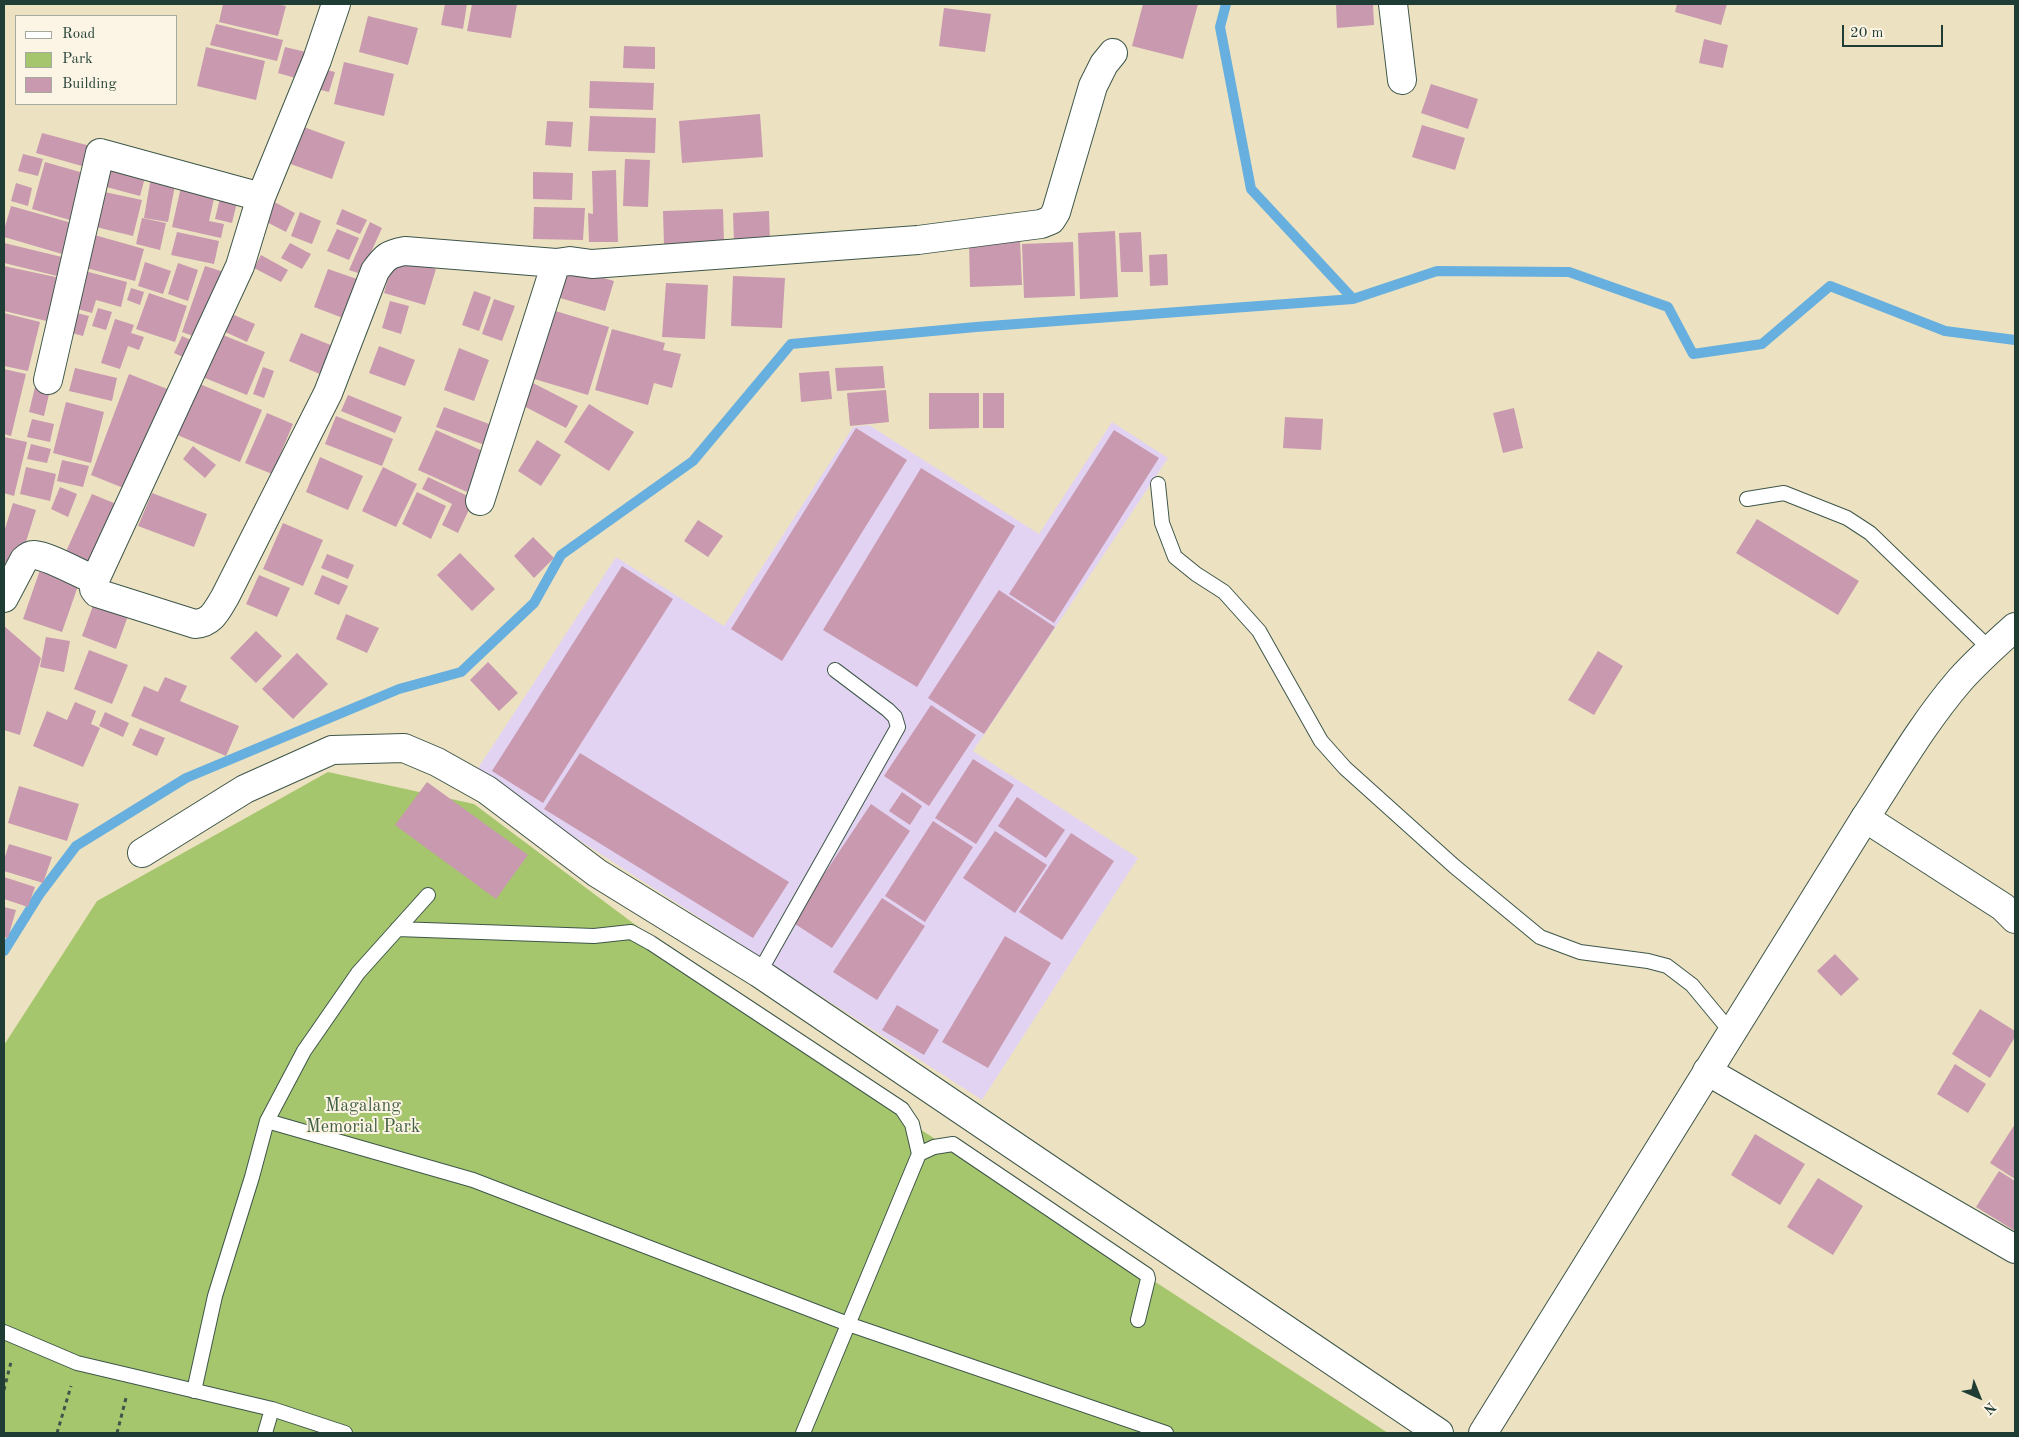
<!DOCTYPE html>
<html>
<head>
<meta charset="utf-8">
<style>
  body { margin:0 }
  #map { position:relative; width:2019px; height:1437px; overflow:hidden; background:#ece2c1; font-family:"Old Standard TT",serif }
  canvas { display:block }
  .frame { position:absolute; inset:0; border:5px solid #1f3d34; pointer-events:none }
  .legend { position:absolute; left:15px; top:15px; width:162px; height:90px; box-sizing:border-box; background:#fcf5e5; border:1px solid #a4ab9e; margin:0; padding:6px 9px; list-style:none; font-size:15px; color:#1f3d34 }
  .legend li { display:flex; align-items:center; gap:10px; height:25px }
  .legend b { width:25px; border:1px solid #a4ab9e }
  .north { position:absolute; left:1954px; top:1372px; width:50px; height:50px; -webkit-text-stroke:4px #fcf5e5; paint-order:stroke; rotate:136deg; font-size:14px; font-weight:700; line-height:20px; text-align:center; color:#1f3d34 }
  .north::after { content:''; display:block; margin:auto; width:18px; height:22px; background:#1f3d34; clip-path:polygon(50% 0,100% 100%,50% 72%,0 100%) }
  .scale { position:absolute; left:1842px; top:25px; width:101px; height:22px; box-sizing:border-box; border:2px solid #1f3d34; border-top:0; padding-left:6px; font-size:15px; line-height:18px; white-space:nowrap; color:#1f3d34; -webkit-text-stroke:4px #fcf5e5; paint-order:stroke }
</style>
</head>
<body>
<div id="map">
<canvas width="2019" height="1437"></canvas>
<div class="frame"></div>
<ul class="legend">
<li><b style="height:6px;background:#fff"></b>Road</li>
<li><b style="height:14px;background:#a6c66e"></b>Park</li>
<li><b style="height:14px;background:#c899af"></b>Building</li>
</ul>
<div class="north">N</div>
<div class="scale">20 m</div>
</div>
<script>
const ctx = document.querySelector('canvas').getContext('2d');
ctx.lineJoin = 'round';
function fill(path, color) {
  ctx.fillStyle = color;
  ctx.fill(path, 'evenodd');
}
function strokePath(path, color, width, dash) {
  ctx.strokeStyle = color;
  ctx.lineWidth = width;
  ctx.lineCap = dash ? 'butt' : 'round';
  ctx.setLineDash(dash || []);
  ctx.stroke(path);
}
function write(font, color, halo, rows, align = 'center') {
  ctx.font = font + ' "Old Standard TT",serif';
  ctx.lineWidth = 4;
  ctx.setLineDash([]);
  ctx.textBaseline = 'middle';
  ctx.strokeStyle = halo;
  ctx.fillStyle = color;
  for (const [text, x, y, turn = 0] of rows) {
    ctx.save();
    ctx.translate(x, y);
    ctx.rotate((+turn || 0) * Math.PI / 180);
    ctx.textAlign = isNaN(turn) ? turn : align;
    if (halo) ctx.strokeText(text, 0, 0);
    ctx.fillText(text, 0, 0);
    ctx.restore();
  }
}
const built = new Path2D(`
  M1112 422 1168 458 973 751 1138 858 982 1100 475 773 616 557 724 626 853 427 869 425 1039 534Z`);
const green = new Path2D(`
  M328 772 474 804 832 1072 1388 1433H4V1045L97 901Z`);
const stream = new Path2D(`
  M1226 4 1220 27 1251 189 1353 299
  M4 951 39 895 76 846 186 778 399 689 461 672 534 603 561 555 693 461 791 344 976 327 1353 299 1437 271 1569 272 1668 307 1693 354 1762 344 1830 286 1945 331 2015 340`);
const building = new Path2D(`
  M223 4H275L286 6 278 36 219 22Z
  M445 4H467L463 29 441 25Z
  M472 4H517L511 38 467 31Z
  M1143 4H1198L1183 59 1132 46Z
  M1336 4H1373L1374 25 1337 28Z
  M1677 4H1727L1721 25 1675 12Z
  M944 8 991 14 985 52 939 46Z
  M368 16 418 28 408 65 359 52Z
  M216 24 283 40 277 61 210 45Z
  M1704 39 1728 45 1723 68 1699 63Z
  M624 46 655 47V69L623 68Z
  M206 47 265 61 256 100 197 86Z
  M285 47 306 52 299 79 278 73Z
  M344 62 394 74 384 116 334 104Z
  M319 68 335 72 329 92 313 88Z
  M590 81 654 83 653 110 589 108Z
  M1431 84 1478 99 1468 129 1421 113Z
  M760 114 763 157 682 163 679 121Z
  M590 116 656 118 655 153 588 151Z
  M547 121 573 122 571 147 545 145Z
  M1422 125 1465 138 1455 170 1412 157Z
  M301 126 345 142 332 179 288 163Z
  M42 133 94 147 89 168 36 153Z
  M23 154 43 159 38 176 18 171Z
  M106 159 147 170 140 196 99 185Z
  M625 159 650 160 648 207 623 206Z
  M45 162 94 176 80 223 32 209Z
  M616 170 618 242H589L588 213 593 214 592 171Z
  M152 171 177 175 168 222 144 218Z
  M533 172 573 173 572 200 533 199Z
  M16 183 32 188 28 206 11 201Z
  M181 187 215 194 209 221 224 224 221 238 172 227Z
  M100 191 142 200 133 236 92 226Z
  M221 194 238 198 232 223 215 219Z
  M267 198 295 213 286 232 257 217Z
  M11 206 79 225 69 256 4 237V230Z
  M534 207 585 208 583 240 533 239Z
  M342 209 367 220 360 234 336 224Z
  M723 209 724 244 664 246 663 211Z
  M769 211 770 242 734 243 733 213Z
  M300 212 321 221 312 244 291 236Z
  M142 218 166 223 160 250 136 244Z
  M370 222 382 228 361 274 349 270Z
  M337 229 359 238 349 260 327 251Z
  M1115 231 1118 297 1080 299 1078 233Z
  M84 232 144 249 135 281 75 265Z
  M177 232 219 241 214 264 171 255Z
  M1141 232 1143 272H1121L1119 233Z
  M1020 240 1022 285 970 287 969 242Z
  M1073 242 1075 296 1024 298 1022 244Z
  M4 243 62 257 57 276 4 263Z
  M290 243 311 254 302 269 281 258Z
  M1167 254 1168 285 1150 286 1149 255Z
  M261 255 288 270 281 282 254 268Z
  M394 257 436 269 425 305 384 293Z
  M145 262 171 271 163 294 138 286Z
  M178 263 198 270 188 301 168 294Z
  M4 266 60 278 51 322 4 311Z
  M205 266 227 273 204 340 182 332Z
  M569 268 614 281 605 311 560 298Z
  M77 269 127 282 121 307 96 300 92 313 67 306Z
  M328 269 357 279 343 318 314 307Z
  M733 276 785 278 782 328 731 326Z
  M666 283 708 285 705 339 662 337Z
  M131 288 144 292 140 305 127 300Z
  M474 291 491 297 479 331 462 325Z
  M149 293 187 306 175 342 136 329Z
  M494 299 515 306 502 341 482 334Z
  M390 301 409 306 401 334 382 328Z
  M98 308 112 312 106 330 92 326Z
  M65 310 89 316 83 336 60 330Z
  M552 310 609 327 588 395 531 378Z
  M227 312 255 324 247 342 219 329Z
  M4 313 40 322 28 371 4 366Z
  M115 319 134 325 131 333 144 337 139 350 128 346 120 369 101 363Z
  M612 329 665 343 663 350 681 354 672 388 654 383 648 405 595 390Z
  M218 333 265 352 247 395 200 376Z
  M301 333 338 348 327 377 289 361Z
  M182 336 197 343 190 360 174 353Z
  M379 346 415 360 405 386 369 373Z
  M459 348 489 360 474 401 444 390Z
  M883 366 885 388 837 391 835 368Z
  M263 367 274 371 264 398 253 394Z
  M75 368 117 378 112 401 69 391Z
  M4 369 26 374 11 436 4 434Z
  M829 371 832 399 801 402 799 373Z
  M129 374 170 390 131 491 91 475Z
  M527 380 578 406 566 428 516 402Z
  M195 382 262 410 240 462 173 433Z
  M35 387 50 390 44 416 29 412Z
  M886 390 889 422 850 426 847 393Z
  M929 393H979V428L929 429Z
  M983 393H1004V428H983Z
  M348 395 402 417 395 433 341 411Z
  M66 402 104 412 91 463 53 453Z
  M589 404 634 432 609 471 564 442Z
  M444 407 497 427 490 447 436 427Z
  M1514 408 1523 448 1503 453 1493 413Z
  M267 413 293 424 272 474 245 463Z
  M336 416 393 439 382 466 325 444Z
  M1285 417 1323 419 1321 450 1283 448Z
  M32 419 54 424 50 442 27 437Z
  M856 428 907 460 782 661 731 629Z
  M436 430 485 452 467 492 418 470Z
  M1114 430 1159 458 1054 623 1009 594Z
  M4 437 27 442 14 496 4 493Z
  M537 440 561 455 541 486 518 471Z
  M31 444 51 449 47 463 27 459Z
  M193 446 216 465 205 478 183 459Z
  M320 457 363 476 348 510 306 492Z
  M62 460 89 466 83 487 57 481Z
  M26 467 56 474 50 501 20 494Z
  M383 467 417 484 396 527 362 511Z
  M921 468 1015 526 917 687 823 630Z
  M428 477 474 499 458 533 442 525 452 504 422 489Z
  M60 487 77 494 68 517 51 509Z
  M417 492 446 506 431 539 402 524Z
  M152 493 207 514 194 547 138 526Z
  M92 494 121 506 94 569 64 556Z
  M13 503 36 510 18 567 4 562V532Z
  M1757 519 1859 581 1838 615 1736 553Z
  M698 520 723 536 708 557 684 541Z
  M283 523 323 540 303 586 263 569Z
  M533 537 554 558 534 578 514 556Z
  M460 553 495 589 472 611 437 575Z
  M327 554 354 565 348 579 321 568Z
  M622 566 673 599 543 803 492 771Z
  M40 570 79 583 62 632 23 619Z
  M259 575 290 588 277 617 246 604Z
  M322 575 348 586 339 605 314 594Z
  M999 590 1055 627 984 734 928 698Z
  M94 603 128 616 116 649 82 636Z
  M346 614 379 628 367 653 336 639Z
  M4 626 41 658 20 735 4 730Z
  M256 631 282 656 256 683 230 658Z
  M46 637 70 641 64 672 40 667Z
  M89 650 128 665 112 704 74 689Z
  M1598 651 1623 666 1594 715 1568 700Z
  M297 653 328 684 293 719 262 689Z
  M488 662 518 693 499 711 470 680Z
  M165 677 187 686 180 701 239 726 226 756 131 716 144 686 158 692Z
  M75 702 96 711 91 724 100 728 83 767 33 746 47 711 67 720Z
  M931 705 976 735 929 806 884 776Z
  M105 712 129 723 123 737 99 726Z
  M140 728 165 738 157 756 132 745Z
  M580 753 789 882 753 938 544 809Z
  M973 759 1014 785 976 844 935 818Z
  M427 782 528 855 496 899 395 825Z
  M19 786 79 804 67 841 8 823Z
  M902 792 922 806 910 825 889 811Z
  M1017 797 1065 830 1046 858 998 826Z
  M871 804 910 831 832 948 792 922Z
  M933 821 973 847 925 922 885 896Z
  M995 831 1047 865 1015 913 963 878Z
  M1071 833 1114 861 1062 940 1019 912Z
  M9 844 52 857 43 883 4 871V860Z
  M4 877 35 887 28 907 4 899Z
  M882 898 925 926 877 1000 833 972Z
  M4 907 16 910 8 938 4 937Z
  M1005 936 1051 963 988 1068 942 1042Z
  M1835 954 1859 979 1841 996 1817 971Z
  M897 1005 939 1030 924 1055 882 1030Z
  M1980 1009 2015 1031V1037L1990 1078 1952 1054Z
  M1955 1064 1986 1084 1968 1113 1937 1094Z
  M2015 1124V1179L1990 1163Z
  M1755 1134 1805 1164 1780 1205 1731 1175Z
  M1999 1171 2015 1181V1231L1976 1207Z
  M1818 1178 1863 1206 1833 1255 1787 1227Z`);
const path = new Path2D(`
  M4 1390 11 1362
  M57 1433 71 1386
  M117 1433 126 1398`);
const lane = new Path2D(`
  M1158 484 1162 523 1175 557 1196 574 1224 592 1259 631 1321 741 1345 768 1454 866 1540 937 1580 952 1648 961 1667 966 1692 985 1731 1032
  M1747 499 1784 493 1847 518 1870 533 1990 649
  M397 929 594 936 631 932 651 943 902 1109 912 1124 919 1154 803 1433
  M759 973 898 727 895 717 888 710 835 670
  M267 1121 473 1180 848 1324 1166 1433
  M919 1154 934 1147 953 1144 1147 1275 1148 1279 1138 1320
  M4 1332 77 1363 272 1409 345 1433
  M194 1391 215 1296 252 1177 267 1121 304 1051 358 973 428 895
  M265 1433 272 1409`);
const street = new Path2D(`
  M336 4 317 60 261 197 240 266 95 580 94 589 97 593 195 624C212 623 217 610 225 597L328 393 375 271C385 257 388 254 405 251L556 263 570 261 592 264 918 240 1041 224 1051 220 1056 212 1093 86 1104 64 1113 53
  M1393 4 1402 80
  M48 380 100 153 261 197
  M480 501 556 263
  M4 598 24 560C27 557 30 555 34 555 49 556 80 574 95 580
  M1865 818 2003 907 2015 919
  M142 853 245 789 332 750 404 748 437 762 487 790 597 873 759 973 1439 1433
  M1707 1071 2015 1249`);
const secondary = new Path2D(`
  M1483 1433 1865 818C1895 772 1923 723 1960 680 1977 661 1996 644 2015 627`);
const parkNames = [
  ["Magalang",363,1106],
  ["Memorial Park",363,1127]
];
fill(built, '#e3d3f2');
fill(green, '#a6c66e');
strokePath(stream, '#67afde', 10);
fill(building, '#c899af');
strokePath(lane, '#3e5649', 16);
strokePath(street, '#3e5649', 30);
strokePath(secondary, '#3e5649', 30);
strokePath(path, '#3e5649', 3, [4, 4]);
strokePath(lane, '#fff', 14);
strokePath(street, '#fff', 28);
strokePath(secondary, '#fff', 28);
write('18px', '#415f42', '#fcf5e5', parkNames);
</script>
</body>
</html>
